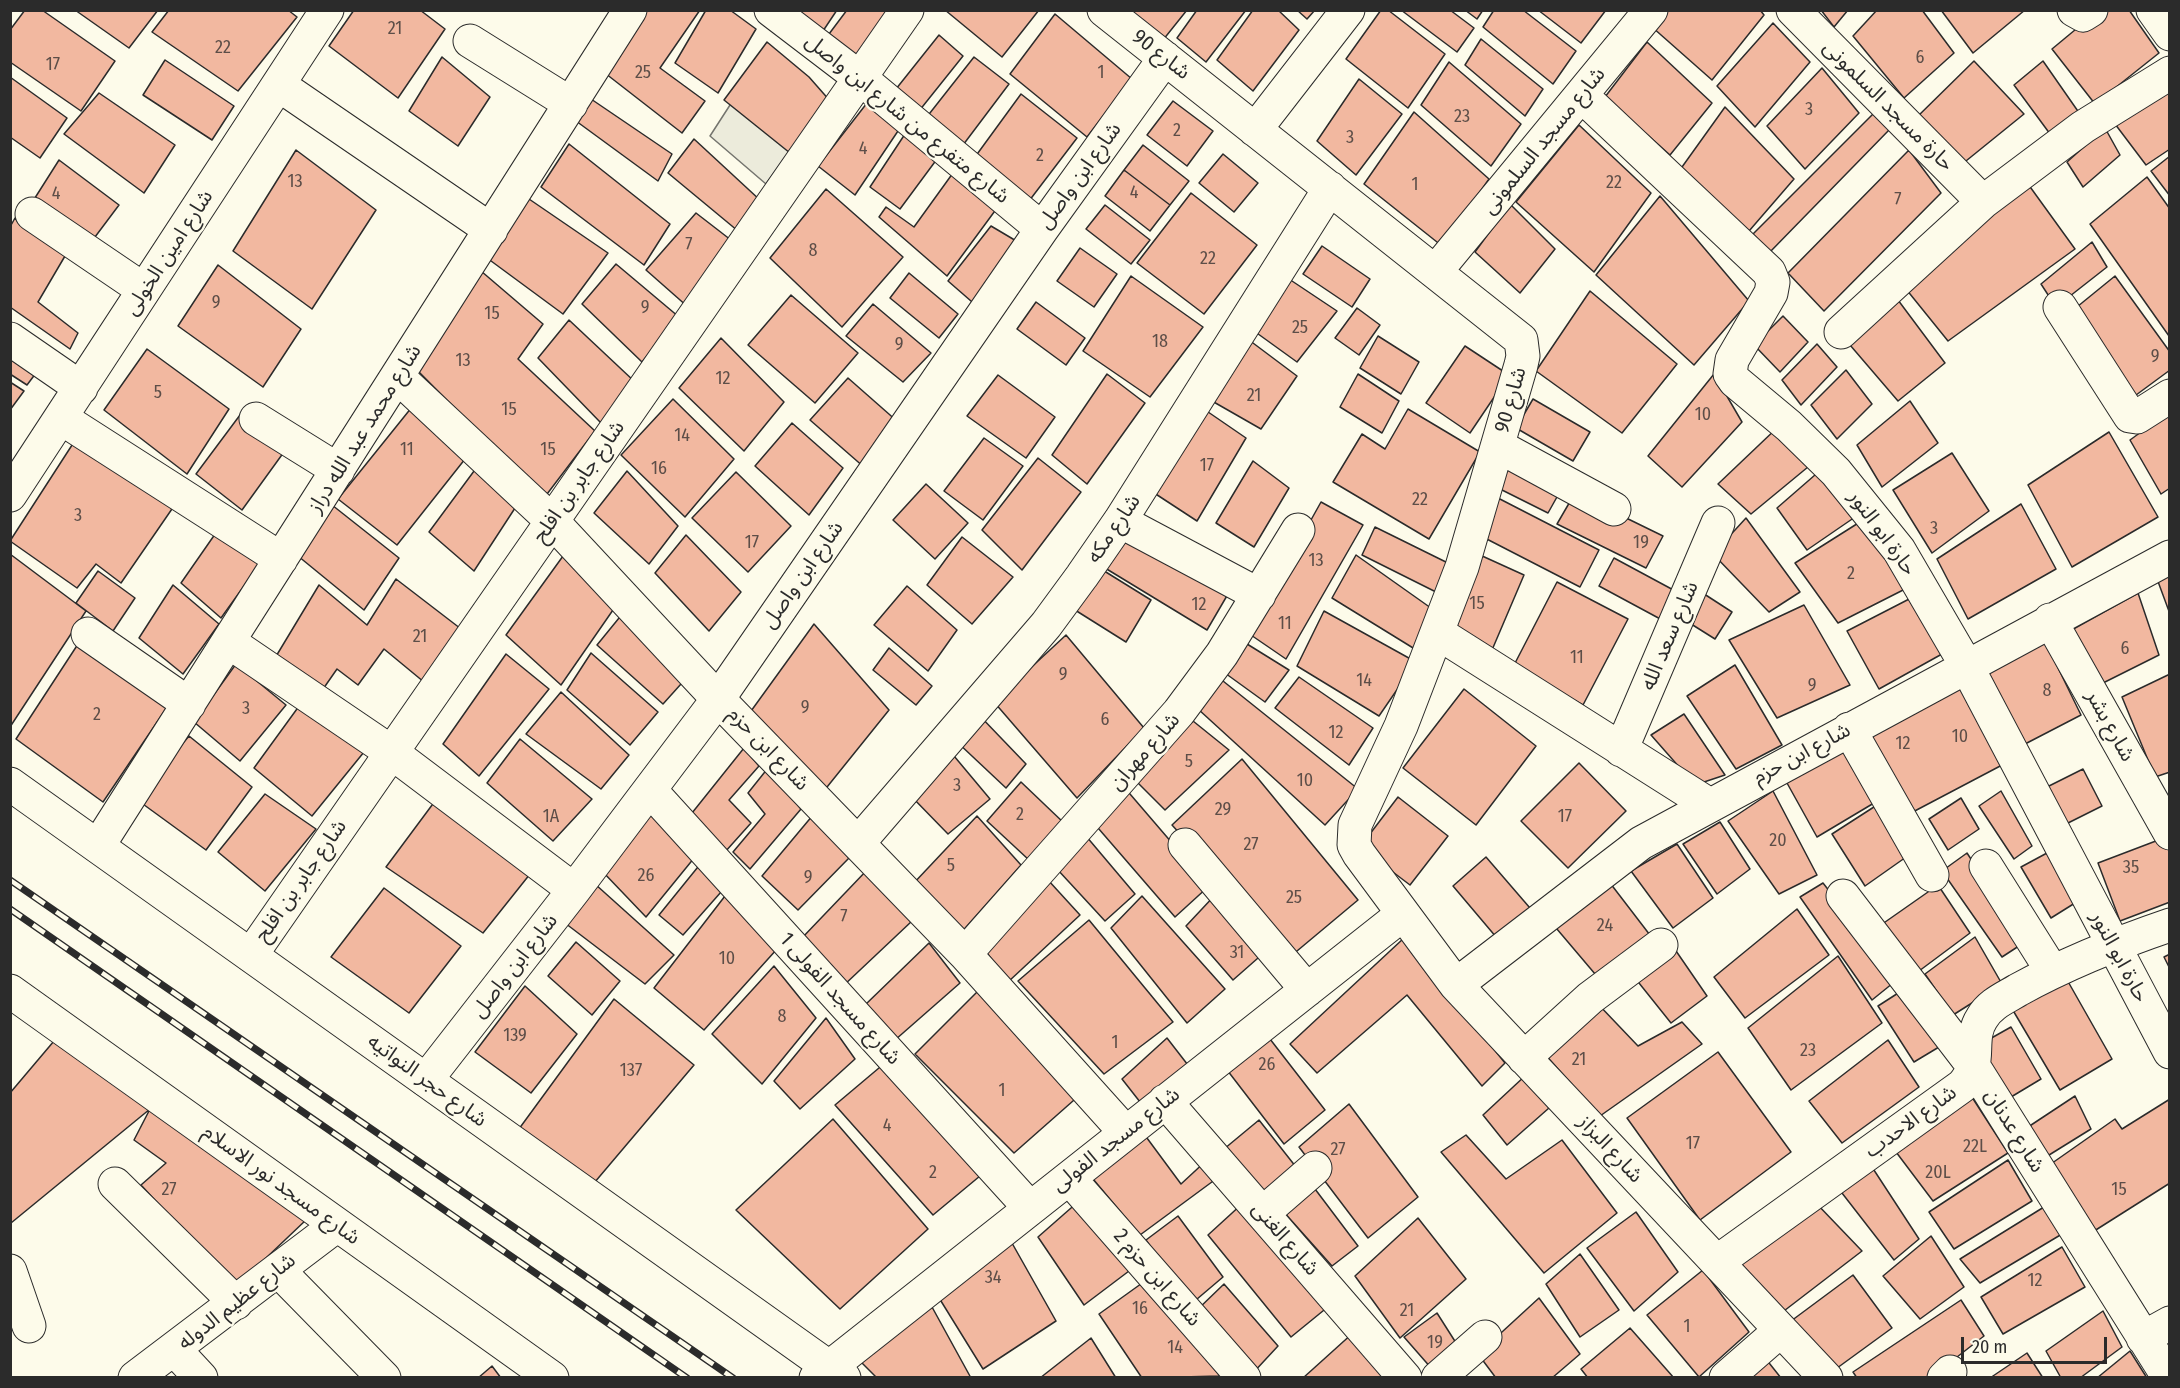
<!DOCTYPE html>
<html>
<head>
<meta charset="utf-8">
<style>
  body { margin:0 }
  #map { position:relative; width:2180px; height:1388px; overflow:hidden; background:#fdfbea; font-family:"Fira Sans Condensed",sans-serif }
  canvas { display:block }
  .frame { position:absolute; inset:0; border:12px solid #2b2b2b; pointer-events:none }
  .scale { position:absolute; left:1961px; top:1337px; width:146px; height:27px; box-sizing:border-box; border:3px solid #2b2b2b; border-top:0; padding-left:8px; font-size:18px; line-height:21px; white-space:nowrap; color:#2b2b2b; -webkit-text-stroke:4px #fdfbea; paint-order:stroke }
</style>
</head>
<body>
<div id="map">
<canvas width="2180" height="1388"></canvas>
<div class="frame"></div>
<div class="scale">20 m</div>
</div>
<script>
const ctx = document.querySelector('canvas').getContext('2d');
ctx.lineJoin = 'round';
function fill(path, color) {
  ctx.fillStyle = color;
  ctx.fill(path, 'evenodd');
}
function strokePath(path, color, width, dash) {
  ctx.strokeStyle = color;
  ctx.lineWidth = width;
  ctx.lineCap = dash ? 'butt' : 'round';
  ctx.setLineDash(dash || []);
  ctx.stroke(path);
}
function write(font, color, halo, rows, align = 'center') {
  ctx.font = font + ' "Fira Sans Condensed","Noto Sans Arabic",sans-serif';
  ctx.lineWidth = 4.5;
  ctx.setLineDash([]);
  ctx.textBaseline = 'middle';
  ctx.strokeStyle = halo;
  ctx.fillStyle = color;
  for (const [text, x, y, turn = 0] of rows) {
    ctx.save();
    ctx.translate(x, y);
    ctx.rotate((+turn || 0) * Math.PI / 180);
    ctx.textAlign = isNaN(turn) ? turn : align;
    if (halo) ctx.strokeText(text, 0, 0);
    ctx.fillText(text, 0, 0);
    ctx.restore();
  }
}
const green = new Path2D(`
  M741 88 803 133 766 184 710 136Z`);
const building = new Path2D(`
  M25 10H42L115 61 81 111 10 62V30Z
  M75 10H158L129 48Z
  M169 10H288L297 17 238 91 152 32Z
  M354 10H420L445 29 398 98 329 46Z
  M640 10H700L660 68 705 101 682 133 601 70Z
  M706 10H730L756 29 718 93 675 63Z
  M794 10H837L821 34Z
  M847 10H901L859 65 829 34Z
  M945 10H1039L1002 57Z
  M1130 10H1187L1163 40Z
  M1197 10H1246L1206 62 1177 38Z
  M1253 10H1278L1299 30 1253 91 1217 60Z
  M1297 10H1315L1307 19Z
  M1381 10H1388L1445 54 1408 108 1346 59Z
  M1401 10H1450L1474 28 1457 52Z
  M1465 10H1483L1477 19Z
  M1494 10H1523L1576 51 1553 84 1483 27Z
  M1538 10H1606L1581 43Z
  M1666 10H1760L1764 15 1712 80 1652 27Z
  M1821 10H1848L1834 27Z
  M1877 10H1922L1954 53 1904 98 1853 36Z
  M1941 10H2025L1973 53Z
  M2099 10H2129L2159 53 2095 104 2052 49Z
  M1055 14 1132 79 1087 137 1010 74Z
  M1773 23 1810 62 1755 127 1717 86Z
  M939 35 963 56 915 116 892 94Z
  M1481 39 1543 89 1525 116 1465 65Z
  M767 42 809 77 831 102 790 153 724 100Z
  M1647 42 1712 103 1670 155 1605 97Z
  M442 57 490 97 458 146 409 111Z
  M974 57 1009 84 960 149 926 118Z
  M165 60 234 106 212 140 143 95Z
  M1974 61 2024 114 1961 165 1915 119Z
  M2043 61 2082 117 2053 138 2014 85Z
  M1449 62 1521 124 1491 166 1421 105Z
  M1822 68 1859 113 1805 169 1767 126Z
  M10 77 67 118 40 158 10 137Z
  M1359 79 1402 114 1356 175 1317 141Z
  M2170 83V149L2146 165 2112 120Z
  M99 93 175 145 144 193 64 134Z
  M1021 94 1077 138 1029 201 975 157Z
  M591 99 672 154 658 181 576 121Z
  M1173 101 1213 131 1187 166 1147 135Z
  M867 103 900 128 855 195 818 166Z
  M1725 107 1794 179 1743 238 1677 174Z
  M1414 112 1489 179 1442 246 1364 184Z
  M1874 113 1890 129 1769 253 1753 234Z
  M1579 125 1651 193 1594 272 1516 202Z
  M2105 128 2120 155 2083 187 2067 162Z
  M905 134 937 159 900 209 870 187Z
  M694 139 761 201 738 231 668 173Z
  M569 144 670 224 644 265 541 187Z
  M1143 145 1189 181 1170 205 1124 170Z
  M296 150 376 210 312 309 233 251Z
  M1909 150 1941 193 1824 311 1788 273Z
  M1223 154 1258 183 1234 212 1199 183Z
  M2170 156V196L2151 171Z
  M59 160 119 205 92 241 33 201Z
  M958 166 1000 204 947 276 879 217 886 207 914 227Z
  M1124 170 1170 205 1150 231 1105 196Z
  M2147 177 2170 209 2169 336 2090 224Z
  M2028 184 2075 249 1948 341 1906 289Z
  M826 189 903 257 842 327 770 258Z
  M1191 193 1257 245 1204 314 1137 263Z
  M1660 196 1749 301 1694 365 1596 275Z
  M529 199 608 253 563 314 487 258Z
  M1510 204 1555 249 1520 293 1475 252Z
  M1105 205 1150 240 1131 264 1086 229Z
  M696 213 740 247 688 307 646 270Z
  M15 218 65 256 38 302 78 333 70 349 10 307V227Z
  M991 226 1018 242 979 308 948 281Z
  M2092 242 2107 267 2056 307 2041 284Z
  M1322 246 1370 279 1352 307 1303 274Z
  M1080 248 1117 274 1094 307 1057 281Z
  M616 264 679 317 642 362 582 304Z
  M218 265 301 329 263 387 178 326Z
  M481 271 543 324 518 359 595 431 544 498 416 369Z
  M909 273 958 314 939 338 890 298Z
  M1131 276 1203 327 1150 397 1083 351Z
  M2115 276 2170 352V370L2132 398 2072 311Z
  M1289 279 1337 311 1297 362 1254 331Z
  M1590 291 1677 364 1622 433 1536 371Z
  M791 295 858 353 815 403 748 345Z
  M1898 300 1945 363 1898 401 1850 345Z
  M1036 302 1085 338 1066 365 1017 329Z
  M873 304 931 353 903 382 846 336Z
  M1357 308 1380 325 1359 355 1335 338Z
  M1783 316 1808 342 1780 372 1754 345Z
  M569 320 635 382 601 423 538 358Z
  M1378 336 1419 362 1401 394 1360 368Z
  M1245 337 1297 376 1261 429 1205 397Z
  M721 338 784 402 744 451 679 388Z
  M1817 344 1837 367 1801 405 1782 380Z
  M1465 346 1509 375 1470 433 1426 403Z
  M10 348 39 369 27 385 10 374Z
  M147 349 229 409 187 474 104 410Z
  M1846 370 1872 404 1837 439 1811 405Z
  M1107 374 1145 403 1087 484 1052 455Z
  M1358 374 1399 401 1382 433 1340 407Z
  M1714 374 1742 422 1682 487 1648 456Z
  M998 375 1055 417 1026 458 967 416Z
  M848 378 898 422 865 468 810 420Z
  M10 382 24 391 10 410Z
  M673 399 734 459 685 517 621 455Z
  M1533 399 1590 432 1573 461 1516 428Z
  M1910 401 1938 443 1882 487 1857 445Z
  M416 402 469 454 397 545 338 499Z
  M1195 403 1246 438 1197 521 1145 487Z
  M1408 409 1480 452 1429 539 1333 482 1362 434 1385 449Z
  M2170 411V488L2161 494 2130 440Z
  M240 415 289 445 242 510 196 474Z
  M792 423 843 468 809 515 755 466Z
  M1779 426 1814 462 1751 514 1718 484Z
  M2109 432 2158 517 2072 567 2028 485Z
  M984 438 1023 466 983 520 944 491Z
  M74 442 174 506 121 583 96 564 77 588 10 541Z
  M1952 453 1989 511 1932 553 1893 490Z
  M1507 457 1562 488 1548 513 1494 486Z
  M1038 458 1081 492 1022 570 982 530Z
  M1253 461 1289 488 1254 547 1216 523Z
  M477 467 517 505 474 571 429 532Z
  M1823 468 1858 515 1807 550 1777 508Z
  M627 471 678 526 649 564 594 513Z
  M736 472 791 526 748 572 692 518Z
  M926 484 968 523 935 559 893 520Z
  M1575 493 1663 536 1646 568 1557 524Z
  M1496 497 1599 550 1580 587 1477 534Z
  M1321 502 1363 525 1286 659 1248 633Z
  M2021 504 2056 569 1968 619 1937 559Z
  M332 505 399 558 364 610 298 556Z
  M1871 515 1913 585 1838 623 1795 563Z
  M1746 518 1800 592 1769 612 1713 554Z
  M220 527 262 561 221 618 181 583Z
  M1375 527 1456 567 1442 595 1362 555Z
  M1127 532 1228 594 1207 630 1105 568Z
  M686 535 741 592 709 631 655 573Z
  M962 537 1013 577 972 624 927 585Z
  M571 545 622 597 561 685 506 635Z
  M10 554 86 611 10 727Z
  M1356 555 1438 613 1418 651 1332 598Z
  M1480 555 1524 575 1492 650 1447 630Z
  M1614 558 1679 593 1664 621 1599 586Z
  M2170 561V614L2153 568Z
  M1101 569 1151 600 1126 642 1075 610Z
  M98 571 135 598 113 631 76 603Z
  M396 579 465 632 430 687 384 649 358 685 337 669 321 692 275 658 319 585 367 625Z
  M1557 582 1628 619 1583 705 1513 667Z
  M173 585 219 624 183 674 139 638Z
  M907 586 957 630 928 671 874 625Z
  M1698 590 1732 612 1715 639 1680 617Z
  M2138 593 2159 655 2101 684 2068 632Z
  M1915 596 1942 654 1879 689 1847 631Z
  M1804 605 1850 685 1777 718 1729 640Z
  M628 607 690 674 663 704 597 645Z
  M1324 611 1416 662 1379 716 1297 666Z
  M814 624 889 710 819 797 746 718Z
  M2041 633 2081 715 2025 744 1985 666Z
  M1066 635 1144 728 1077 798 994 702Z
  M1239 639 1289 670 1265 702 1218 668Z
  M80 641 170 703 103 802 16 739Z
  M889 648 932 686 916 705 873 670Z
  M591 653 658 712 630 745 567 690Z
  M506 654 549 689 479 776 443 744Z
  M236 664 286 705 240 761 194 722Z
  M1735 665 1782 745 1736 769 1687 696Z
  M2170 674V772L2155 777 2122 697Z
  M1218 677 1358 789 1325 825 1198 709Z
  M1299 677 1373 728 1349 765 1275 708Z
  M1962 678 2004 764 1909 814 1862 728Z
  M1464 689 1536 746 1476 825 1403 768Z
  M561 692 629 755 601 789 526 734Z
  M302 702 364 752 312 816 254 768Z
  M978 714 1026 764 1006 788 956 741Z
  M1684 714 1725 775 1695 785 1651 735Z
  M1193 721 1229 750 1165 810 1136 781Z
  M189 736 252 787 206 850 136 799Z
  M520 739 592 799 553 841 487 783Z
  M1841 742 1874 803 1817 837 1782 774Z
  M744 748 759 766 729 800 751 823 725 852 692 813Z
  M949 750 990 799 948 834 910 795Z
  M1242 759 1358 900 1291 956 1172 825Z
  M1579 763 1626 811 1568 868 1521 821Z
  M768 768 801 809 750 869 733 852 765 814 748 793Z
  M2083 769 2102 806 2062 826 2043 789Z
  M1021 782 1065 824 1029 860 987 821Z
  M1124 787 1209 886 1175 917 1092 821Z
  M1773 791 1817 875 1779 894 1728 821Z
  M2001 791 2032 846 2014 859 1979 806Z
  M441 793 538 864 483 933 386 867Z
  M265 794 316 829 265 891 218 852Z
  M1398 797 1448 836 1410 885 1360 847Z
  M1961 798 1979 829 1948 850 1929 819Z
  M658 802 699 852 646 917 602 871Z
  M1877 805 1909 855 1865 886 1832 834Z
  M813 815 849 858 798 910 762 876Z
  M977 816 1021 865 959 935 912 885Z
  M1720 822 1750 869 1717 894 1683 844Z
  M1086 836 1135 894 1105 921 1057 869Z
  M2169 836 2170 902 2120 921 2098 863Z
  M1677 844 1713 898 1673 928 1631 871Z
  M1967 853 2025 942 2002 957 1942 871Z
  M2047 853 2075 903 2051 918 2021 867Z
  M706 857 729 883 683 935 659 915Z
  M1486 857 1536 915 1502 944 1453 886Z
  M868 869 912 921 842 987 801 939Z
  M1607 879 1653 939 1601 981 1551 922Z
  M1048 880 1080 915 1008 982 982 946Z
  M1823 883 1898 979 1872 1000 1800 897Z
  M595 884 674 955 645 984 561 920Z
  M1938 885 1970 933 1911 977 1878 927Z
  M384 888 461 946 409 1013 331 957Z
  M1216 894 1266 951 1233 980 1186 926Z
  M725 896 777 949 704 1030 654 988Z
  M1142 896 1225 989 1187 1023 1111 928Z
  M1797 909 1829 955 1745 1018 1714 977Z
  M1089 920 1173 1022 1104 1074 1018 981Z
  M1975 937 2002 984 1953 1015 1925 974Z
  M1404 938 1505 1063 1482 1086 1407 995 1317 1073 1290 1044Z
  M576 942 620 981 592 1015 548 976Z
  M929 943 960 983 895 1040 865 1005Z
  M1674 948 1707 996 1671 1023 1631 973Z
  M2170 954V969L2164 957Z
  M1838 956 1882 1023 1791 1090 1748 1028Z
  M774 966 816 1018 762 1084 712 1034Z
  M2066 978 2112 1059 2060 1090 2011 1007Z
  M525 986 577 1034 531 1093 475 1052Z
  M981 988 1082 1093 1014 1153 915 1054Z
  M1906 988 1944 1044 1914 1062 1878 1006Z
  M614 999 694 1065 589 1189 516 1133Z
  M1597 1003 1638 1046 1682 1022 1702 1044 1600 1116 1542 1051Z
  M826 1018 855 1059 800 1109 774 1081Z
  M2011 1027 2041 1079 2006 1100 1979 1045Z
  M1263 1030 1325 1110 1284 1144 1224 1066Z
  M1167 1038 1191 1069 1144 1107 1122 1079Z
  M1888 1040 1919 1087 1842 1143 1809 1101Z
  M54 1041 150 1109 11 1223 10 1093Z
  M1718 1052 1791 1152 1700 1220 1627 1118Z
  M892 1057 992 1166 933 1215 835 1105Z
  M1526 1075 1549 1108 1507 1145 1483 1115Z
  M1968 1091 2008 1153 1933 1201 1890 1144Z
  M2075 1096 2091 1129 2041 1160 2019 1133Z
  M2170 1099V1183L2091 1233 2048 1166 2115 1119 2122 1129Z
  M1349 1104 1418 1197 1368 1238 1299 1147Z
  M150 1109 307 1219 265 1259 272 1264 232 1284 141 1185 166 1163 134 1140Z
  M833 1119 928 1229 840 1309 736 1210Z
  M1259 1120 1296 1167 1261 1196 1224 1149Z
  M1144 1134 1181 1184 1208 1159 1220 1176 1140 1235 1088 1173Z
  M1466 1135 1506 1179 1562 1140 1617 1213 1544 1273 1441 1152Z
  M2008 1160 2032 1201 1954 1249 1929 1212Z
  M1870 1164 1919 1239 1894 1260 1835 1184Z
  M1312 1185 1358 1246 1332 1266 1282 1210Z
  M1079 1201 1133 1268 1084 1305 1038 1237Z
  M1815 1202 1862 1251 1780 1314 1732 1263Z
  M1243 1203 1329 1306 1291 1337 1208 1235Z
  M2044 1207 2062 1234 1980 1283 1960 1259Z
  M1636 1212 1678 1272 1634 1311 1587 1248Z
  M1178 1216 1223 1277 1190 1305 1146 1240Z
  M1418 1218 1466 1279 1400 1338 1355 1276Z
  M1008 1236 1056 1321 983 1369 936 1293Z
  M1931 1236 1964 1287 1920 1319 1883 1276Z
  M2062 1247 2085 1287 2003 1334 1981 1297Z
  M1580 1254 1619 1310 1580 1337 1546 1284Z
  M1703 1270 1749 1332 1699 1377 1647 1315Z
  M1853 1275 1892 1328 1833 1371 1787 1324Z
  M1145 1281 1220 1376 1142 1378 1099 1314Z
  M1224 1284 1278 1346 1252 1374 1196 1311Z
  M1539 1298 1580 1354 1552 1378H1496L1478 1354Z
  M1961 1300 1984 1336 1930 1378H1857L1853 1372Z
  M932 1307 971 1378H877L861 1362Z
  M2103 1311 2122 1347 2080 1378H2061L2046 1351Z
  M1437 1313 1458 1346 1432 1369 1404 1337Z
  M1630 1328 1674 1378H1588L1581 1369Z
  M1354 1332 1388 1378H1303Z
  M1091 1338 1116 1378H1040Z
  M2130 1351 2147 1378H2097Z
  M2027 1353 2043 1378H1990Z
  M1762 1354 1781 1378H1735Z
  M492 1366 501 1378H478Z`);
const minor = new Path2D(`
  M771 10 860 78 1042 229
  M1104 10 1521 340 1523 356 1521 365 1462 567 1401 726 1355 825 1354 845 1359 854 1456 985 1826 1378
  M1793 10 1983 202
  M2074 10 2083 15 2091 10
  M2153 10 2170 34
  M470 41 571 104
  M279 85 491 230
  M1581 95 1769 272 1773 282 1771 293 1732 360 1730 374 1735 381 1789 426 1836 472 1899 550 1966 665 2170 1052
  M1255 130 1348 10
  M32 214 144 290
  M1436 271 1651 10
  M2060 307 2130 416 2137 417 2170 396
  M1841 332 1983 202 2083 127 2170 73
  M10 339 81 388
  M398 377 552 521 718 699 965 954 1126 1133
  M61 418 281 559
  M256 419 338 470
  M1498 446 1614 509
  M10 495 327 10
  M1120 521 1259 595
  M2050 620 2170 833
  M1438 633 1708 804
  M88 634 189 704
  M229 642 391 752 574 890
  M1849 729 1932 875
  M1621 750 1718 523
  M650 790 1030 1208
  M859 842 1046 625 1082 576 1120 521 1330 188
  M1185 845 1307 990
  M98 846 630 10
  M1986 866 2052 971
  M1843 896 1974 1067 2169 1378
  M965 954 1179 712 1222 654 1298 530
  M251 955 907 10
  M1456 985 1641 843 2170 557
  M10 991 552 1378
  M1524 1058 1590 998 1661 945
  M426 1080 574 890 718 699 1042 229 1165 58
  M1165 1101 1405 1378
  M1069 1178 1244 1378
  M115 1184 236 1303
  M1263 1213 1315 1168
  M1717 1262 1962 1086C1984 1063 1967 1041 1982 1018 1990 1004 2005 998 2018 990 2067 963 2117 943 2170 925
  M278 1270 384 1378
  M10 1271 29 1326
  M2143 1338 2170 1323
  M175 1350 201 1378
  M135 1378 337 1225
  M816 1378 1403 914
  M1438 1378 1485 1337
  M1726 1378 1781 1330
  M1944 1378 1950 1372`);
const tertiary = new Path2D(`
  M10 784 844 1378`);
const rail = new Path2D(`
  M10 880 733 1378
  M10 909 687 1378`);
const numberNames = [
  ["21",395,29],
  ["22",223,48],
  ["6",1920,58],
  ["17",53,65],
  ["25",643,73],
  ["1",1101,73],
  ["3",1809,110],
  ["23",1462,117],
  ["2",1177,131],
  ["3",1350,138],
  ["4",863,149],
  ["2",1040,156],
  ["13",295,182],
  ["22",1614,183],
  ["1",1415,185],
  ["4",1134,193],
  ["4",56,194],
  ["7",1898,200],
  ["7",689,245],
  ["8",813,251],
  ["22",1208,259],
  ["9",216,303],
  ["9",645,308],
  ["15",492,314],
  ["25",1300,328],
  ["18",1160,342],
  ["9",899,345],
  ["9",2155,357],
  ["13",463,361],
  ["12",723,379],
  ["5",158,393],
  ["21",1254,396],
  ["15",509,410],
  ["10",1703,415],
  ["14",682,436],
  ["11",407,450],
  ["15",548,450],
  ["17",1207,466],
  ["16",659,469],
  ["22",1420,500],
  ["3",78,516],
  ["3",1934,529],
  ["17",752,543],
  ["19",1641,543],
  ["13",1316,561],
  ["2",1851,574],
  ["15",1477,604],
  ["12",1199,605],
  ["11",1285,624],
  ["21",420,637],
  ["6",2125,649],
  ["11",1577,658],
  ["9",1063,675],
  ["14",1364,681],
  ["9",1812,686],
  ["8",2047,691],
  ["9",805,708],
  ["3",246,709],
  ["2",97,715],
  ["6",1105,720],
  ["12",1336,733],
  ["10",1960,737],
  ["12",1903,744],
  ["5",1189,762],
  ["10",1305,781],
  ["3",957,786],
  ["29",1223,810],
  ["2",1020,815],
  ["1A",551,817],
  ["17",1565,817],
  ["20",1778,841],
  ["27",1251,845],
  ["5",951,866],
  ["35",2131,868],
  ["26",646,876],
  ["9",808,878],
  ["25",1294,898],
  ["7",844,917],
  ["24",1605,926],
  ["31",1237,953],
  ["10",727,959],
  ["8",782,1017],
  ["139",515,1036],
  ["1",1115,1043],
  ["23",1808,1051],
  ["21",1579,1060],
  ["26",1267,1065],
  ["137",631,1071],
  ["1",1002,1091],
  ["4",887,1126],
  ["17",1693,1144],
  ["22L",1975,1147],
  ["27",1338,1150],
  ["2",933,1173],
  ["20L",1938,1173],
  ["27",169,1190],
  ["15",2119,1190],
  ["34",993,1278],
  ["12",2035,1281],
  ["16",1140,1309],
  ["21",1407,1311],
  ["1",1687,1327],
  ["19",1435,1343],
  ["14",1175,1348]
];
const streetNames = [
  ["شارع 90",1161,55,38],
  ["حارة مسجد السلمونى",1888,106,45],
  ["شارع متفرع من شارع ابن واصل",907,119,39],
  ["شارع مسجد السلمونى",1544,141,-51],
  ["شارع ابن واصل",1080,176,-54],
  ["شارع امين الخولى",169,253,-57],
  ["شارع 90",1511,400,-74],
  ["شارع محمد عبد الله دراز",365,429,-58],
  ["شارع جابر بن افلح",579,482,-55],
  ["شارع مكه",1114,529,-56],
  ["حارة ابو النور",1882,533,54],
  ["شارع ابن واصل",803,575,-55],
  ["شارع سعد الله",1670,636,-67],
  ["شارع بشر",2110,726,61],
  ["شارع ابن حزم",768,749,46],
  ["شارع مهران",1145,752,-49],
  ["شارع ابن حزم",1802,754,-28],
  ["شارع جابر بن افلح",301,881,-55],
  ["حارة ابو النور",2119,957,62],
  ["شارع ابن واصل",515,966,-52],
  ["شارع مسجد الفولى 1",840,999,48],
  ["شارع حجر النواتيه",427,1081,36],
  ["شارع الاحدب",1911,1122,-36],
  ["شارع عدنان",2014,1131,58],
  ["شارع مسجد الفولى",1116,1140,-38],
  ["شارع البزاز",1610,1149,47],
  ["شارع مسجد نور الاسلام",281,1185,36],
  ["شارع الغنى",1285,1239,49],
  ["شارع ابن حزم 2",1157,1278,49],
  ["شارع عظيم الدوله",237,1302,-38]
];
fill(green, '#ecebdb');
strokePath(green, '#74746e', 1.5);
fill(building, '#f2b8a0');
strokePath(building, '#2b2b2b', 1.5);
strokePath(minor, '#2b2b2b', 35);
strokePath(tertiary, '#2b2b2b', 35);
strokePath(minor, '#fdfbea', 33);
strokePath(tertiary, '#fdfbea', 33);
strokePath(rail, '#2b2b2b', 7);
strokePath(rail, '#fdfbea', 4.5, [14]);
write('18px', '#5d4e48', null, numberNames);
write('21px', '#2b2b2b', '#fdfbea', streetNames);
</script>
</body>
</html>
